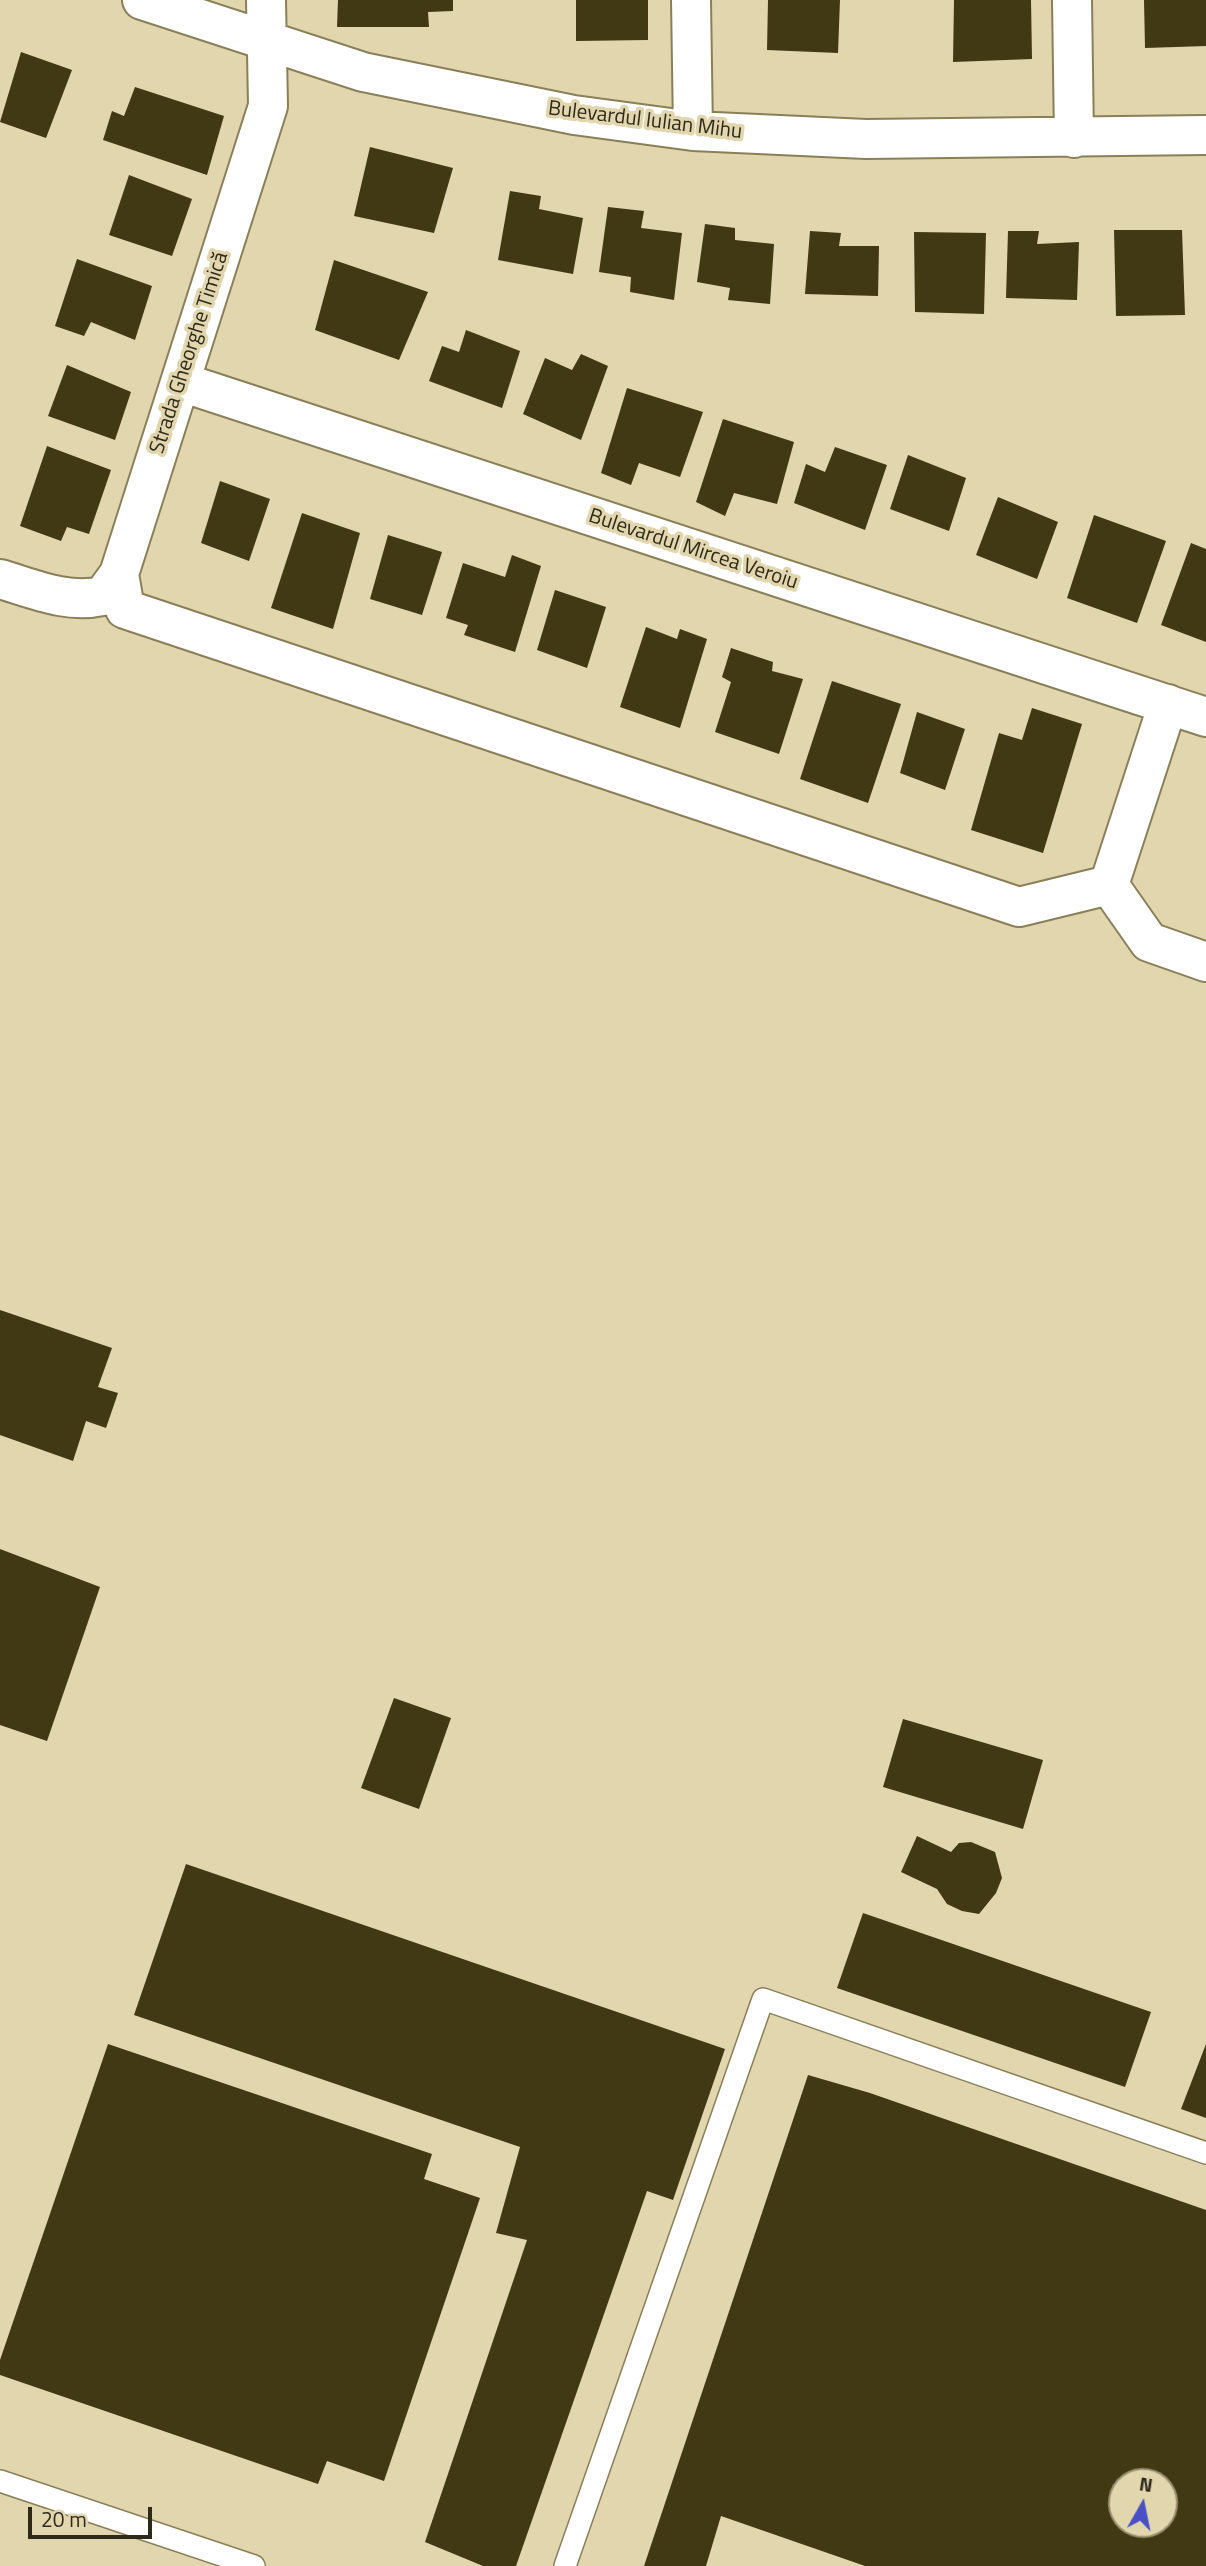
<!DOCTYPE html>
<html>
<head>
<meta charset="utf-8">
<style>
  body { margin:0 }
  #map { position:relative; width:1206px; height:2566px; overflow:hidden; background:#e1d6ae; font-family:"Titillium Web",sans-serif }
  canvas { display:block }
  .north { position:absolute; left:1108px; top:2468px; width:70px; height:70px; box-sizing:border-box; background:#e1d6ae; border:2px solid #999173; border-radius:50%; rotate:9deg; font-size:19px; font-weight:700; line-height:28px; text-align:center; color:#2e2a1a }
  .north::after { content:''; display:block; margin:auto; width:24px; height:32px; background:#4950c6; clip-path:polygon(50% 0,100% 100%,50% 72%,0 100%) }
  .scale { position:absolute; left:28px; top:2507px; width:124px; height:32px; box-sizing:border-box; border:4px solid #2e2a1a; border-top:0; padding-left:9px; font-size:21px; line-height:24px; white-space:nowrap; color:#2e2a1a; -webkit-text-stroke:5px #e1d6ae; paint-order:stroke }
</style>
</head>
<body>
<div id="map">
<canvas width="1206" height="2566"></canvas>
<div class="north">N</div>
<div class="scale">20 m</div>
</div>
<script>
const ctx = document.querySelector('canvas').getContext('2d');
ctx.lineJoin = 'round';
function fill(path, color) {
  ctx.fillStyle = color;
  ctx.fill(path, 'evenodd');
}
function strokePath(path, color, width, dash) {
  ctx.strokeStyle = color;
  ctx.lineWidth = width;
  ctx.lineCap = dash ? 'butt' : 'round';
  ctx.setLineDash(dash || []);
  ctx.stroke(path);
}
function write(font, color, halo, rows, align = 'center') {
  ctx.font = font + ' "Titillium Web",sans-serif';
  ctx.lineWidth = 7;
  ctx.setLineDash([]);
  ctx.textBaseline = 'middle';
  ctx.strokeStyle = halo;
  ctx.fillStyle = color;
  for (const [text, x, y, turn = 0] of rows) {
    ctx.save();
    ctx.translate(x, y);
    ctx.rotate((+turn || 0) * Math.PI / 180);
    ctx.textAlign = isNaN(turn) ? turn : align;
    if (halo) ctx.strokeText(text, 0, 0);
    ctx.fillText(text, 0, 0);
    ctx.restore();
  }
}
const building = new Path2D(`
  M338 0H453V11L428 12 429 27H337Z
  M576 0H648V40L576 41Z
  M768 0H840L838 53 767 50Z
  M954 0H1031L1032 59 953 62Z
  M1144 0H1206V46L1145 48Z
  M21 52 72 70 46 138 0 122Z
  M135 87 224 116 207 175 103 140 112 111 124 116Z
  M370 147 453 168 434 233 354 216Z
  M129 175 192 199 172 256 109 235Z
  M510 191 541 196 539 209 583 218 573 274 498 260Z
  M608 207 644 211 641 228 682 233 674 300 630 292 631 277 599 272Z
  M705 224 735 228V240L774 244 770 304 728 300 730 288 697 282Z
  M1114 230H1182L1185 315 1116 316Z
  M810 231 841 233 839 246H879L878 296 805 294Z
  M1008 231H1039L1037 244 1079 242 1077 300 1006 298Z
  M914 232 986 233 984 314 915 312Z
  M77 259 152 286 135 340 91 322 84 336 55 326Z
  M334 260 428 292 399 360 315 330Z
  M466 330 520 351 502 408 429 381 442 346 459 352Z
  M581 354 608 366 581 440 523 414 545 358 572 370Z
  M67 365 131 392 115 440 48 416Z
  M627 388 703 412 680 477 639 463 631 485 601 473Z
  M723 419 794 442 777 504 734 493 725 516 696 502Z
  M47 446 111 470 89 534 67 527 61 541 20 526Z
  M835 447 887 465 865 530 794 503 806 464 825 472Z
  M908 455 966 478 949 531 890 509Z
  M220 481 270 499 249 561 201 543Z
  M998 497 1058 522 1037 579 976 555Z
  M302 513 360 533 333 629 271 608Z
  M1094 515 1166 541 1137 623 1067 598Z
  M388 535 442 552 422 615 370 599Z
  M1191 543 1206 549V642L1161 625Z
  M512 555 541 566 515 652 464 635 468 625 446 618 463 563 505 577Z
  M555 590 606 607 587 668 537 650Z
  M646 627 677 639 680 629 707 639 680 728 620 707Z
  M731 648 773 662 772 671 803 679 779 754 715 732 731 682 722 677Z
  M832 681 901 704 868 803 800 779Z
  M1032 708 1082 724 1043 853 971 830 999 733 1022 740Z
  M917 712 965 729 945 790 900 773Z
  M0 1310 112 1348 98 1387 118 1393 106 1428 86 1421 73 1461 0 1435Z
  M0 1549 100 1587 47 1741 0 1725Z
  M394 1698 451 1718 419 1809 361 1788Z
  M903 1719 1043 1760 1023 1829 883 1787Z
  M917 1836 951 1852 959 1843 971 1842 995 1852 1002 1878 996 1893 979 1914 962 1911 947 1904 937 1889 901 1872Z
  M186 1864 725 2049 673 2200 647 2191 516 2566H483L425 2542 527 2240 496 2233 520 2147 134 2015Z
  M863 1913 1151 2012 1125 2087 837 1988Z
  M108 2044 432 2154 424 2179 480 2198 384 2481 327 2461 318 2484 0 2375V2360Z
  M1206 2044V2118L1181 2109Z
  M808 2075 870 2093 1206 2210V2566H865L721 2516 706 2566H644ZM1122 2482H1164V2524H1122Z`);
const lane = new Path2D(`
  M0 2481 254 2566
  M565 2566 763 1999 1206 2153`);
const street = new Path2D(`
  M142 0 363 72 574 115 693 131 866 139 1206 135
  M691 0 693 131
  M1072 0 1074 138
  M181 382 1206 717
  M119 574 125 609 1019 907 1109 885 1168 704
  M0 579C34 589 67 604 103 596L119 574 268 106 266 0
  M1109 885 1149 942 1206 962`);
const streetNames = [
  ["Bulevardul Iulian Mihu",645,121,7],
  ["Strada Gheorghe Timică",190,353,-72],
  ["Bulevardul Mircea Veroiu",693,550,18]
];
fill(building, '#413814');
strokePath(lane, '#897f59', 24);
strokePath(street, '#897f59', 42);
strokePath(lane, '#fff', 21);
strokePath(street, '#fff', 38);
write('21px', '#2e2a1a', '#e1d6ae', streetNames);
</script>
</body>
</html>
